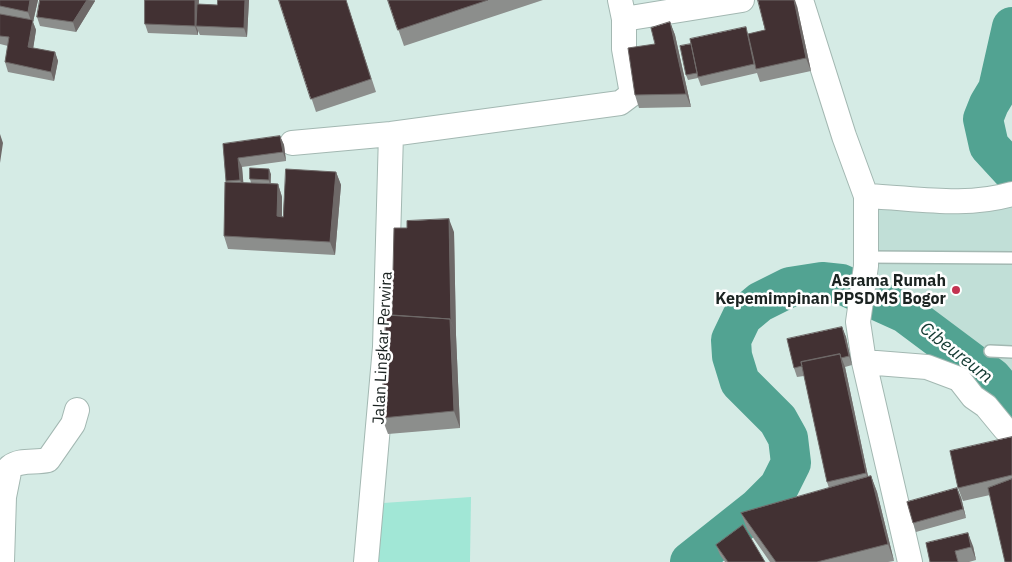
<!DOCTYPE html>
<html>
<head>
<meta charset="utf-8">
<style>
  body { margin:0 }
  canvas { display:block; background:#d5ebe5 }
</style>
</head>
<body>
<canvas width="1012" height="562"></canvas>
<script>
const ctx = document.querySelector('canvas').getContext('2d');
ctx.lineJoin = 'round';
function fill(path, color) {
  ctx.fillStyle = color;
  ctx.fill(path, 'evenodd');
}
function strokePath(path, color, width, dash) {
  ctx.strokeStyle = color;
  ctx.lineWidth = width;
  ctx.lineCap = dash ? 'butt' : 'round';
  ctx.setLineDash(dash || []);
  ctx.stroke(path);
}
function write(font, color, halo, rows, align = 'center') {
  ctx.font = font + ' "IBM Plex Sans",sans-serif';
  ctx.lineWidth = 5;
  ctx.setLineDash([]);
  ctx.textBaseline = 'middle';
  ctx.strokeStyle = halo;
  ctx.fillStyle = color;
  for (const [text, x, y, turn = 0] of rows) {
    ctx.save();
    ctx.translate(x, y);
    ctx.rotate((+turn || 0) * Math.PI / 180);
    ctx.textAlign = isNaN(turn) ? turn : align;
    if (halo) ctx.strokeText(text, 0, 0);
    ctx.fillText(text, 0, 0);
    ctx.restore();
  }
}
const built = new Path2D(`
  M1012 207V389L988 366 905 299 894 281 875 274 874 209Z`);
const green = new Path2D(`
  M471 497 470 562H372L377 510 383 503Z`);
const river = new Path2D(`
  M1012 27 998 89 989 104 983 119 989 146 1012 171
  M690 562 758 508 779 487 791 463 788 438 778 420 740 382 732 356 731 340 742 317 760 302 790 287 822 282 841 284 905 313 992 378 1012 402`);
const lane = new Path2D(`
  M866 257 1012 258
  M990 351 1012 352`);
const street = new Path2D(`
  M620 0 624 19 742 0
  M801 0 844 136 866 196C916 198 964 208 1012 194
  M292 143 391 134 620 103 632 94 624 49V19
  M866 196V266L858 322 864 362 910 562
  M864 362 927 367 959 379 973 397 986 406 1005 429
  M2 562 4 497 10 467C20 459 35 463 48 460L73 424 77 410
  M366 562 385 347 391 134`);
const wall = new Path2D(`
  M0 0H38L33 22 36 30 33 48 55 52 58 61 54 81 8 72 5 62 8 46 0 44Z
  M40 0H95V1L76 32 40 26 37 17Z
  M249 0 247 37 200 35 198 31V35L148 33 145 24 199 4 217 5Z
  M279 0H346L376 92 316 112Z
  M388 0H543L404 46Z
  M797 6 811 71 760 82 757 73 701 86 698 78 688 80 686 75 748 34 765 30Z
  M670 22 675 35 691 107 639 108 635 95 655 44Z
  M280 136 284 145 286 161 242 167 243 183H251L250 179 271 174V183L278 184 282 197V216L283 217 336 172 341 185 335 255 228 249 224 236 226 182 223 144Z
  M454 232 456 335 460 428 388 434 382 418 392 315Z
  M842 327 846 337 852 365 845 367 868 476H871L877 492 894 561 888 562H770L747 529 741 513 829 488 827 482 804 376 797 377 794 368Z
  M1012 437V562L990 495 963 501 958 488Z
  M961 497 966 518 916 532 913 523Z
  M926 543 973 546 976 560 969 562H930Z
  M716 545 765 562H725L720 555Z`);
const shadedWall = new Path2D(`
  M30 0H38L33 22 36 30 32 56 28 47 32 24 28 12Z
  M87 0 95 1 76 32 73 22Z
  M195 0H199L198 26H196L198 31V35L195 26Z
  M245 0H249L247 37 244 28Z
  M794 0H795L797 6 811 71 806 58Z
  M670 22 675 35 691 107 686 94Z
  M55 52 58 61 54 81 51 72Z
  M0 134 3 143 0 163Z
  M280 136 284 145 286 161 283 152Z
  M238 158 242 167 244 189 240 180Z
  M269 169 271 174 270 185 269 180Z
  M336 172 341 185 335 255 330 242Z
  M278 184 282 197V229L277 216Z
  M449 219 454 232 456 335 451 322Z
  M450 319 456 335 460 428 454 411Z
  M842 327 846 337 852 365 849 356Z
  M840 354 845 367 870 486 866 473Z
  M871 476 877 492 894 561 888 544Z
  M957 488 961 497 966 518 963 509Z
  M968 533 973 546 976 560 971 547Z`);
const building = new Path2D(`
  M0 0H30L28 12 0 6Z
  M40 0H87L73 22 37 17Z
  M145 0H195V26L145 24Z
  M218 0H245L244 28 196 26 197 4 217 5Z
  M279 0H346L371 79 311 99Z
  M388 0H488L398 30Z
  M758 0H794L806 58 756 69 748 34 765 30Z
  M0 14 33 20 28 47 55 52 51 72 5 62 9 37 0 36Z
  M670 22 686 94 635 95 628 48 655 44 651 28Z
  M746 27 754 64 698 77 690 39Z
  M691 44 697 73 686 75 680 46Z
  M280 136 283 152 238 158 240 180 226 181 223 144Z
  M250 168 269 169V180L250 179Z
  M286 169 336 172 330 242 224 236 225 182 278 184 277 216 283 217Z
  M449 219 451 322 450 319 392 315 394 228H407V221Z
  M386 315 450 319 454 411 382 418Z
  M842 327 849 356 841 358 840 354 801 362 802 366 794 368 787 339Z
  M840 354 866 473 827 482 801 362Z
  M1012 437V475L958 488 950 451Z
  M871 476 888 544 817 562H776L741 513Z
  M1012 479V562H1005L988 488Z
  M957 488 963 509 913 523 907 502Z
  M743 525 765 562H728L716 545Z
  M968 533 971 547 955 551 958 562H930L926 543Z`);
const markers = [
  [956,290,5,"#c33351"]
];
const poiNames = [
  ["Asrama Rumah",946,281],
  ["Kepemimpinan PPSDMS Bogor",946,299]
];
const streetNames = [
  ["Jalan Lingkar Perwira",383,348,-87]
];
const waterNames = [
  ["Cibeureum",956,353,38]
];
fill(built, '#c1dfd7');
fill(green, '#a1e7d6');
strokePath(river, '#52a392', 40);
strokePath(lane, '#a3b8b2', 14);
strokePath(street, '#a3b8b2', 26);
strokePath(lane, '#fff', 11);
strokePath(street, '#fff', 24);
fill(wall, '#8c8e8c');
fill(shadedWall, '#6e6968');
fill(building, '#423133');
strokePath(building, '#6e6968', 1);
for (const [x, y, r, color] of markers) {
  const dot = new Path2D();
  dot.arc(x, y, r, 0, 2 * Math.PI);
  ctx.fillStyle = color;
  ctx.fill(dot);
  strokePath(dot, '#fff', 2);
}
write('bold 16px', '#1b2321', '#fff', poiNames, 'right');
write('16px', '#1b2321', '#fff', streetNames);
write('italic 18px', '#123931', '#fff', waterNames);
</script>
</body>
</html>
